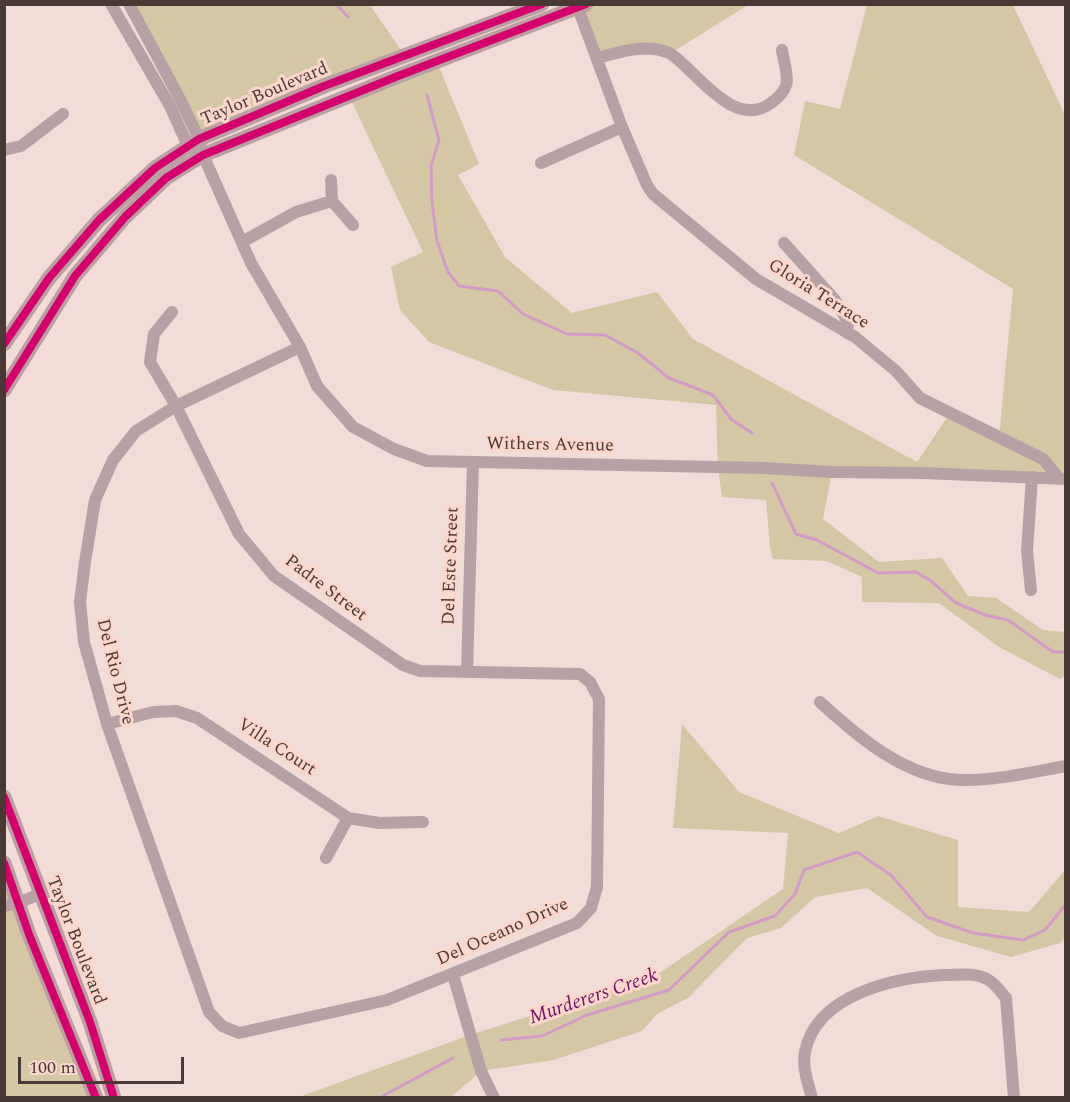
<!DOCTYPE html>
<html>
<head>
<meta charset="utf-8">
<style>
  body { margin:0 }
  #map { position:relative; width:1070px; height:1102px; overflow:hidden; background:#f2dcd7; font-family:Spectral,serif }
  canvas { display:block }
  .frame { position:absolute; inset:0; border:6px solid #483935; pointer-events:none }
  .scale { position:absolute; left:18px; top:1057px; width:166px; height:27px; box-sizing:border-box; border:3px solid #483935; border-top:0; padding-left:8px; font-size:18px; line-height:21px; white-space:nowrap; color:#483935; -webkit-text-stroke:4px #fdd6cc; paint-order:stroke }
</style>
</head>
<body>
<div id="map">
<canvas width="1070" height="1102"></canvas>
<div class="frame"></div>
<div class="scale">100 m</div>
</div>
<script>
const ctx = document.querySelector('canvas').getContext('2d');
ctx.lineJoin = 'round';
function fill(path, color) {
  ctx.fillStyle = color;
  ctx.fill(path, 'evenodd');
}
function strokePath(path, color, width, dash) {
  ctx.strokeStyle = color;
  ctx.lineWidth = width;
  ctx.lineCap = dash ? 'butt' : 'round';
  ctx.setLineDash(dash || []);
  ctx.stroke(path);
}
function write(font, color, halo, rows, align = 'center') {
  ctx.font = font + ' Spectral,serif';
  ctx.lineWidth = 6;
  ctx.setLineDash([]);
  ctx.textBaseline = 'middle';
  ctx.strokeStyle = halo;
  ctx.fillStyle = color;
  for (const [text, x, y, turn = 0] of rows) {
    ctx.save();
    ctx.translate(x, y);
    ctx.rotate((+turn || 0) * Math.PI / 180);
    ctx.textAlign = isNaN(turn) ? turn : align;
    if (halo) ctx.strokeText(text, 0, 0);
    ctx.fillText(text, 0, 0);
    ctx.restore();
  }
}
const green = new Path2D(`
  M586 4 748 5 671 53 653 49 597 58 583 27Z
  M129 5H370L405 56 199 139Z
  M867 5H1013L1065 115V479L832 472 823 519 879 562 942 558 968 596 996 598 1043 630 1065 632V675L1060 679 999 647 939 603 862 602V577L827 561 773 559 770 548 766 500 722 497 718 468 716 405 553 390 429 342 400 310 391 267 423 252 349 96 437 62 479 164 458 175 505 257 572 313 657 292 693 339 917 462 950 413 999 437 1013 289 794 155 805 101 840 109Z
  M682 724 739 792 839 833 878 816 958 840V907L1029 912 1065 870V937L1060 943 1011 957 937 936 867 888 815 897 781 928 747 938 688 998 657 1014 642 1031 554 1060 481 1071 451 1097 296 1098 470 1035 655 976 783 889 788 833 673 828Z
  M4 863 96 1097H5L4 1021H6L4 997Z`);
const stream = new Path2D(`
  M336 4 348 17
  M427 95 439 140 431 166 432 202 437 241 448 272 459 286 498 291 523 314 567 334 605 335 638 353 669 378 713 395 731 419 752 433
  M772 483 796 534 817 540 878 573 916 572 931 581 956 603 985 615 1008 620 1053 652H1066
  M501 1040 542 1036 587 1015 669 990 729 932 775 916 795 894 804 870 857 852 891 875 927 917 973 933 1023 940 1045 930 1066 904
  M379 1098 453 1058`);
const minor = new Path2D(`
  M111 4 170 106 188 146 195 151
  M129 4 181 101 199 139 201 147
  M578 8 622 127 647 185 653 194 756 279 855 337 896 371 920 398 1043 459 1058 477
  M597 58C620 52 646 43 669 53 674 55 679 61 683 64 706 85 739 127 771 103 795 86 786 75 782 50
  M4 150 21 146 63 114
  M203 155 251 263 300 347 317 386 353 427 394 449 427 461 764 468 832 472 923 473 1066 479
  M541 163 622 127
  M331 180 332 201 353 225
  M242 242 296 212 332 201
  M784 243 835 300 848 322 847 333
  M172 312 154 334 150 362 176 406 239 534 274 576 403 665 420 671 580 674 590 682 599 699 597 887 591 908 577 923 387 1000 239 1033 222 1026 209 1012 107 724 84 642 80 602 85 562 95 500 113 460 136 431 176 406 300 347
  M1031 590 1027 551 1032 477
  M467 671 473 462
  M820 702C858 737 906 778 960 780 995 781 1031 772 1066 766
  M107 724 153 712 176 711 197 718 348 818 379 823 423 822
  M326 858 348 818
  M4 906 18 903 40 894
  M453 975 481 1071 494 1098
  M812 1098C808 1083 802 1067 805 1052 816 994 896 977 945 975 959 975 974 972 987 979 995 983 1000 991 1006 998L1014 1098`);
const major = new Path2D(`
  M4 344 49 278 99 220 155 168 199 139 324 86 542 4
  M4 390 75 276 125 217 166 178 203 155 398 76 586 4
  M4 797 90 1022 114 1098
  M4 863 30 937 96 1098`);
const cycleway = new Path2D(`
  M4 344 49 278 99 220 155 168 199 139 324 86 542 4
  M4 390 75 276 125 217 166 178 203 155 398 76 586 4
  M4 797 90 1022 114 1098
  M4 863 30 937 96 1098`);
const streetNames = [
  ["Taylor Boulevard",265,95,-23],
  ["Gloria Terrace",818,295,32],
  ["Withers Avenue",550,446,1],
  ["Del Este Street",452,566,-88],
  ["Padre Street",325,589,37],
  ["Del Rio Drive",114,672,76],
  ["Villa Court",276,748,33],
  ["Del Oceano Drive",503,933,-24],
  ["Taylor Boulevard",75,941,69]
];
const waterNames = [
  ["Murderers Creek",594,998,-19]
];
fill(green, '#d5c7a3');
strokePath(stream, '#d49ac6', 3);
strokePath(minor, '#b7a1a4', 12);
strokePath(major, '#b9a0a2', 15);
strokePath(cycleway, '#d6006c', 8);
write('18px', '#483935', '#fdd6cc', streetNames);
write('italic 20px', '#6b1267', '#fdd6cc', waterNames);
</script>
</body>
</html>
